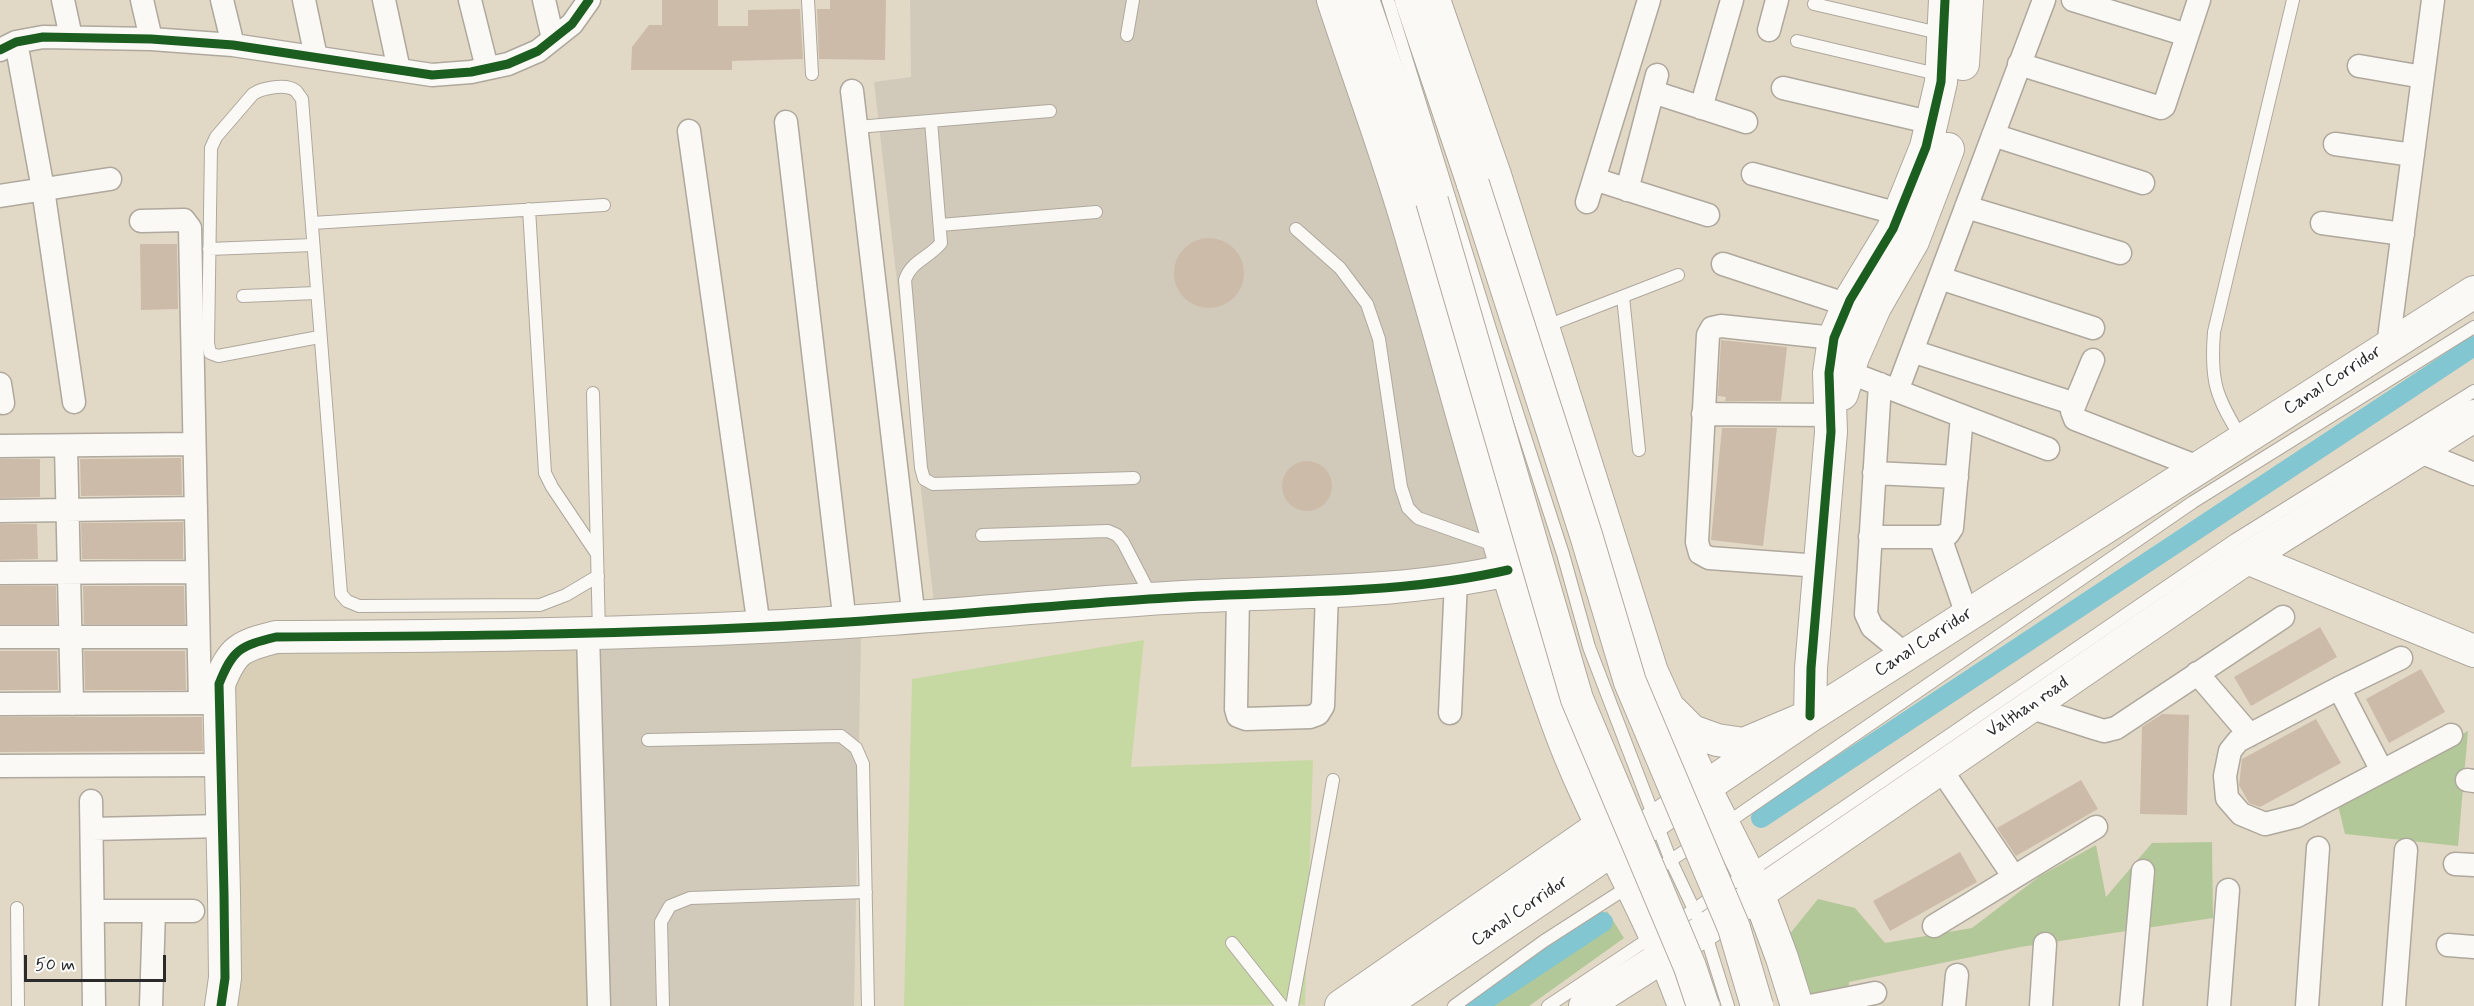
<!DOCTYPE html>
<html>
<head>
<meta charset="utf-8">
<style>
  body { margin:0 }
  #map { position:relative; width:2474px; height:1006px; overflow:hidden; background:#e2d8c6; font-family:Mynerve,sans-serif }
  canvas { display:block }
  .scale { position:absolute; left:24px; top:955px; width:142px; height:27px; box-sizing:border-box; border:3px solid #2b2b2b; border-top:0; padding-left:8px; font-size:18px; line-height:21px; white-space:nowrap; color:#2b2b2b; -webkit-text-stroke:4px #fff; paint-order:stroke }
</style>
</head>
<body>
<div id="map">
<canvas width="2474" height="1006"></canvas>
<div class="scale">50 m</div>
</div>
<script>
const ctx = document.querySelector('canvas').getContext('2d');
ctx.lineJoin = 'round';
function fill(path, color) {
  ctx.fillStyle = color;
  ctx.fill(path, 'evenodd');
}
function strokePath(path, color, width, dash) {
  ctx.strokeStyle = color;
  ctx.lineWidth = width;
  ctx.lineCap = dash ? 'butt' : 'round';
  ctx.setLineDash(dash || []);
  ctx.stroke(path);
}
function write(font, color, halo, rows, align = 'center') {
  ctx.font = font + ' Mynerve,sans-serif';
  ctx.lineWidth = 5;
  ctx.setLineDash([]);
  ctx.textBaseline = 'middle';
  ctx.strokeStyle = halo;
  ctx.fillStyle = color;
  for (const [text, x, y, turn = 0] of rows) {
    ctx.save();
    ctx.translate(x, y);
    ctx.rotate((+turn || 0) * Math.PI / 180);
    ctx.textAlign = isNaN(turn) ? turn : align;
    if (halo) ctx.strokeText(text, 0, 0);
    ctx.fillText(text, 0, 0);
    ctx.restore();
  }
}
const built = new Path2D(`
  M581 643 593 1006H227L231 690 239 667 275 646Z`);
const industrial = new Path2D(`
  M910 0H1325L1497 563 1406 577 934 603 874 82 911 77Z
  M861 637 854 1006H610L601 647Z`);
const green = new Path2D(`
  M1144 640 1131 767 1313 760 1305 1005 904 1006 912 679Z`);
const forest = new Path2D(`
  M2468 731 2458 846 2345 834 2337 801Z
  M2212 842 2213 918 2020 947 1849 982 1847 1006H1805L1784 941 1818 899 1855 908 1885 943 1972 928 2040 876 2096 845 2106 897 2152 843Z
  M1607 911 1624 938 1529 1006H1486Z`);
const canal = new Path2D(`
  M1761 818 2474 346
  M1476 1006 1603 922`);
const building = new Path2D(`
  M662 0H718V26H748V10L800 9 803 59 732 61V70H631L632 47 649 25H662Z
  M830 0H886L885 60 819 59 817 9H830Z
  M1174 273a35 35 0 1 1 70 0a35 35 0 1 1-70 0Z
  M140 244H177L178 309 141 310Z
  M1721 340 1787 347 1781 401H1725L1726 397 1718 396Z
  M1722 428H1777L1763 546 1711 540Z
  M181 458 182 495 81 496 80 459Z
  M0 459H40V497L0 498Z
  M1282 486a25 25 0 1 1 50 0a25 25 0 1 1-50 0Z
  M183 522V559H82L81 523Z
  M0 524H37L38 559 0 560Z
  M0 586H56L57 624H0Z
  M83 586H184L185 624H84Z
  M2320 627 2337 657 2251 706 2234 677Z
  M0 651H57L58 690H0Z
  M84 651H185L186 690H85Z
  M2421 669 2445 712 2389 743 2366 699Z
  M2162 714 2189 715 2187 815 2140 814 2142 727Z
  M0 717H202L203 751 0 752Z
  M2316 719 2341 763 2260 807 2249 803 2239 785 2242 759Z
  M2081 780 2098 809 2016 856 1997 828Z
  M1960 852 1977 882 1890 931 1873 901Z`);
const lane = new Path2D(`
  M808 0 812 74
  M1388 0 1491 332 1563 554 1589 647 1671 861 1697 916
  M1814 4 1943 34
  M1127 35 1133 0
  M1797 41 1941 75
  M931 121 941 243C929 258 911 261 905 280L921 468 924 479 933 484 1134 478
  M857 127 1050 111
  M529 209 545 473 552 487 597 554
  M312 223 604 205
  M940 225 1096 212
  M1296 229 1340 268 1367 304 1379 339 1401 487 1408 508 1418 518 1497 546
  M209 249 313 245
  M243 296 316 293
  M1623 297 1639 450
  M1544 327 1678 275
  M319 337 218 356 210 353 208 343 211 148 216 137 253 94C262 88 286 83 296 91 297 92 301 98 302 99L341 594 347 601 359 606 540 605 566 595 598 576
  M593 393 599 633
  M2242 439C2216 397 2210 382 2214 332L2293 0
  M982 535 1108 531 1117 535 1123 542 1151 596
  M648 740 841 736 856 748 863 764 868 1006
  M1724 825 2193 502 2474 327
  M1651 873 1697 843
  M17 908 18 1006
  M1673 924 2235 540 2474 391
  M1705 932 1728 1006
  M1232 943 1282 1006
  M663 1006 661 922 670 906 690 898 866 892
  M1292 1006 1333 780
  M1454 1006 1544 941 1631 885
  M1548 1006 1653 936`);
const street = new Path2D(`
  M63 0 71 37
  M142 0 151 39
  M222 0 233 45
  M304 0 316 57
  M384 0 399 70
  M470 0 487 68
  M544 0 553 39
  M2073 0 2187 35
  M1769 30 1777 0
  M16 42 43 189 74 402
  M0 50 16 42 43 37 151 39 233 45 432 75 471 72 508 64 538 51 572 24 589 0
  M2019 64 2161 108 2164 106 2199 0
  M2359 66 2423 77
  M1783 88 1933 123
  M852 91 914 619
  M1653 92 1746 122
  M1701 108 1732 0
  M786 122 845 623
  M689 131 759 627
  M1993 135 2143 183
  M2335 144 2413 155
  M1753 174 1899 214
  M1594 179 1708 215
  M1627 190 1657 75
  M0 196 110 179
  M1587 202 1649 0
  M1966 207 2120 253
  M141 221 184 220 190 228 200 703
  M2322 223 2403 234
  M1723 264 1848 305
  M1940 278 2093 328
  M2388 346 2433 0
  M1912 351 2075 404
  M2093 360 2072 411 2075 419 2198 467
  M1848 372 2048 449
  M0 384 3 403
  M1880 384 1866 614 1872 627 1906 655
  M1897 391 2044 0
  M1703 414 1831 415
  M0 446 194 444
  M66 446 72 704
  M2418 451 2474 474
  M1874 473 1957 477
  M0 511 196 508
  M1870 537H1940L1948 534 1952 528 1962 416
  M1940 537 1967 615
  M1820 566 1709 558 1700 553 1697 542 1708 335 1712 328 1721 326 1834 338
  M0 573 197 572
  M1238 595 1236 709 1238 716 1246 719 1310 717 1318 714 1323 706 1327 592
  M588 634 599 1006
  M0 637H198
  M2401 658 2339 688 2238 741 2230 751 2225 776 2227 798 2241 814 2265 824 2297 816 2451 735
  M2197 673 2250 735
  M2339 688 2382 771
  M0 704 214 703
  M2029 707 2094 728 2104 731 2116 728 2283 617
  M1450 713 1456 581
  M0 766 221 765
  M1940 768 2014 877
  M2467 780 2474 781
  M91 801 94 1006
  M92 829 223 826
  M2455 864 2474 865
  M93 911H193
  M1934 926 2096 827
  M2448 945 2474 947
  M151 1006 154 911
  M1810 1006 1875 993
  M1954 1006 1957 975
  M2041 1006 2045 944
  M2131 1006 2143 871
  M2219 1006 2228 890
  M2307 1006 2318 848
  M2394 1006 2406 850`);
const secondary = new Path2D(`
  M1333 0C1357 73 1384 145 1406 219 1456 386 1498 557 1557 722 1592 820 1649 908 1684 1006
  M1363 0 1432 201
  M1411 0 1473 184
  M1434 0 1495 175 1652 672 1705 788 1758 893 1782 958 1797 1006
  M1963 64 1967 0
  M1842 394 1853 357 1875 307 1913 241 1948 149
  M2247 558 2474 651
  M1672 711 1692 731 1717 740 1744 744 1810 716 1811 668 1831 432 1829 373 1834 338 1850 300 1893 229 1926 147 1941 82 1945 0
  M221 1006 225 978 224 894 219 684C233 649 240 646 276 637 437 636 598 635 760 627 890 621 1019 608 1149 599 1269 590 1390 597 1508 570
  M1341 1006 1602 825
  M1382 1006 1810 716 2474 292
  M1585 1006 1705 930 2247 558 2474 416`);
const secondaryBridge = new Path2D(`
  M1473 184 1586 535 1630 682 1734 928 1757 1006
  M1432 201 1577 699 1690 967 1703 1006`);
const cycleway = new Path2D(`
  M0 50 16 42 43 37 151 39 233 45 432 75 471 72 508 64 538 51 572 24 589 0
  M1810 716 1811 668 1831 432 1829 373 1834 338 1850 300 1893 229 1926 147 1941 82 1945 0
  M221 1006 225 978 224 894 219 684C233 649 240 646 276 637 437 636 598 635 760 627 890 621 1019 608 1149 599 1269 590 1390 597 1508 570`);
const streetNames = [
  ["Canal Corridor",2333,381,-33],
  ["Canal Corridor",1924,643,-33],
  ["Valthan road",2028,708,-34],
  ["Canal Corridor",1520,912,-34]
];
fill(built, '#d9cfb6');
fill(industrial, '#d1cabb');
fill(green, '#c7d9a2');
fill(forest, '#b3c898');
strokePath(canal, '#82c6d2', 20);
fill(building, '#cdbba9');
strokePath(lane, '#aea89d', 14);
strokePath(street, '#aea89d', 25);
strokePath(secondary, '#aea89d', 34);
strokePath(lane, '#fbf9f6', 12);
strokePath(street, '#fbf9f6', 22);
strokePath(secondary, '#fbf9f6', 32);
strokePath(secondaryBridge, '#aea89d', 34, []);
strokePath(secondaryBridge, '#fbf9f6', 32);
strokePath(cycleway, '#1b5e20', 9);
write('18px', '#2b2b2b', '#fff', streetNames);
</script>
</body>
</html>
